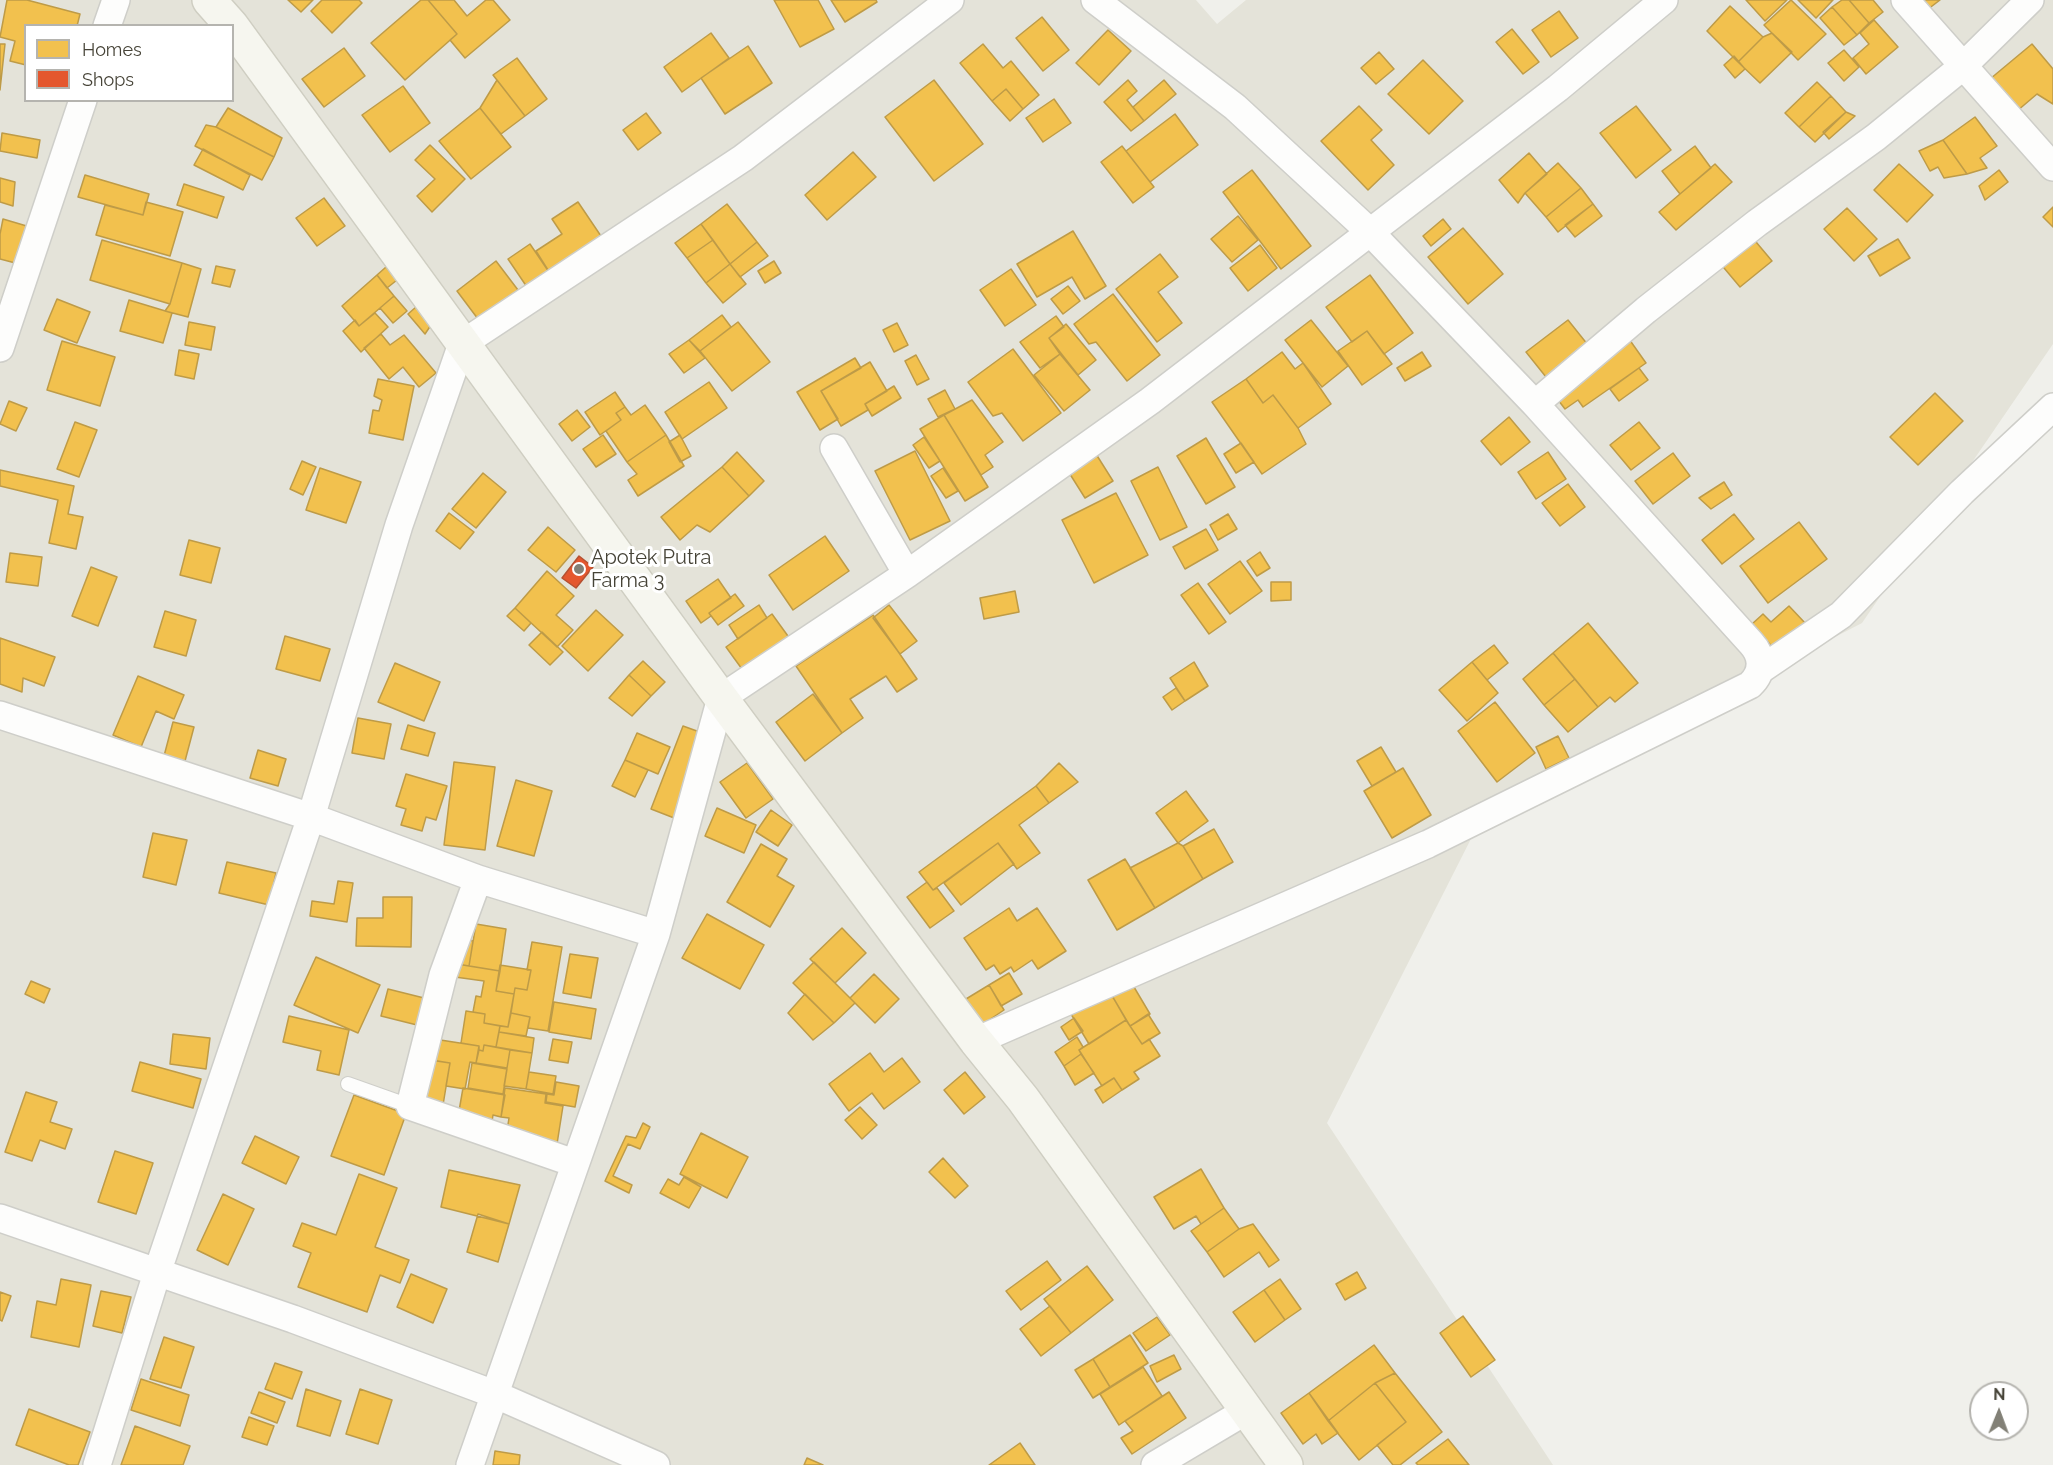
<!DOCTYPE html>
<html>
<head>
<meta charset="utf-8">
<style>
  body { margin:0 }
  #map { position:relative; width:2053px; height:1465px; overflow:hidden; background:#f0f0eb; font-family:Raleway,sans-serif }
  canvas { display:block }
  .legend { position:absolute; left:24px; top:24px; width:210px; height:78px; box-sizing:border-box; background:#fff; border:2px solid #b5b4af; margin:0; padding:8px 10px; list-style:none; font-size:18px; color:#464337 }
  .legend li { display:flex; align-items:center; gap:12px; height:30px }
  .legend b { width:30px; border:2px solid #b5b4af }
  .north { position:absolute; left:1969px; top:1381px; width:60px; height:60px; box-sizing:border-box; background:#fff; border:2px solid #b5b4af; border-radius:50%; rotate:1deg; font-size:16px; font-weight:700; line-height:24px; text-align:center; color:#464337 }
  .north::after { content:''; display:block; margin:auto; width:21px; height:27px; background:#828076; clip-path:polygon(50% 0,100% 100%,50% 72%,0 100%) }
</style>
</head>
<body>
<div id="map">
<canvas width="2053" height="1465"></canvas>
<ul class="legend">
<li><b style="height:16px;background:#f2c14e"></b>Homes</li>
<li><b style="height:16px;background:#e4572e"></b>Shops</li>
</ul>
<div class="north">N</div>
</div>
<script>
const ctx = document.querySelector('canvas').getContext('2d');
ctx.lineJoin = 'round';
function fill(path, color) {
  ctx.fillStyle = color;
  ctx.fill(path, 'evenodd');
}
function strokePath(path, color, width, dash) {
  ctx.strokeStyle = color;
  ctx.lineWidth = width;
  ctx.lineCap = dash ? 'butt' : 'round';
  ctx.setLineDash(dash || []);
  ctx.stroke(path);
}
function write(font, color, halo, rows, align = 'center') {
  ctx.font = font + ' Raleway,sans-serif';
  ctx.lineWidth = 6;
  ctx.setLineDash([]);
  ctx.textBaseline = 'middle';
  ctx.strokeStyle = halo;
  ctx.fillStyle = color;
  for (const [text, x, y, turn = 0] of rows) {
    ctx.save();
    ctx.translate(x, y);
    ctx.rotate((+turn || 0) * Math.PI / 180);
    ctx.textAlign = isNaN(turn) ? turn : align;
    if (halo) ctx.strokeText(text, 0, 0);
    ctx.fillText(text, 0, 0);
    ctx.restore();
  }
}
const residential = new Path2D(`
  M0 0H1196L1217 24 1246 0H2053V344L1862 623 1480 821 1327 1123 1553 1465H0ZM26 26H232V100H26Z`);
const homes = new Path2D(`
  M7 0H27L80 14 77 26H26V65L10 61 15 41 0 37Z
  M288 0H313L301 12Z
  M322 0H359L362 3 332 33 311 11Z
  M421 0H428L457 34 405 80 371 43Z
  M428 0H454L467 16 486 0H493L510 20 465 58 450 40 457 34Z
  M774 0H818L834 29 800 47Z
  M831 0H876L877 2 845 22Z
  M1746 0H1787L1765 21Z
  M1791 0 1826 34 1798 60 1764 25Z
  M1798 0H1833L1816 18Z
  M1842 0H1849L1869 23 1857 35 1832 7Z
  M1849 0H1873L1883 12 1869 23Z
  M1913 0H1940L1923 13Z
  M1730 6 1763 37 1738 62 1707 31Z
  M1832 7 1857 35 1844 45 1820 18Z
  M1559 11 1578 38 1551 57 1532 30Z
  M1042 17 1069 50 1043 71 1016 38Z
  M1874 20 1898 47 1866 74 1853 58 1869 44 1860 33Z
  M1512 29 1539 62 1523 74 1496 42Z
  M1108 30 1131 51 1099 85 1076 63Z
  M711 33 729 58 682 92 664 67Z
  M1772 33 1792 52 1760 83 1738 62 1763 37Z
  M0 44H5L0 90Z
  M983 44 1003 68 1011 61 1039 95 1023 109 1006 89 992 101 960 63Z
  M2032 44 2053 69V104L2037 94 2017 111 1990 79Z
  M748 46 772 83 725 114 701 78Z
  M344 48 365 76 324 107 302 79Z
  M1844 50 1859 67 1844 81 1828 63Z
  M1379 52 1394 69 1376 84 1361 68Z
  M1734 56 1745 69 1735 78 1724 65Z
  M517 58 547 99 525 116 493 75Z
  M1423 60 1463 101 1429 134 1388 94Z
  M497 80 525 116 501 134 480 108Z
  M934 80 983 144 934 181 885 117Z
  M1128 80 1137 91 1127 100 1144 121 1131 131 1104 102Z
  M1164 80 1176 94 1144 121 1133 107Z
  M1817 82 1831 96 1799 127 1785 113Z
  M403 86 430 123 390 152 362 115Z
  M1006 89 1023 109 1010 121 992 101Z
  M1831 96 1846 112 1815 142 1799 127Z
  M1054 99 1071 123 1043 142 1026 118Z
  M1359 106 1382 130 1371 140 1394 165 1368 190 1321 141Z
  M1636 106 1671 150 1636 178 1600 133Z
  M228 108 282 138 274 157 216 127Z
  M480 108 511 147 471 179 439 141Z
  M1846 112 1855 116 1829 139 1823 132Z
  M646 113 661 133 638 150 623 130Z
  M1175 114 1198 145 1150 182 1126 151Z
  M1975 117 1997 146 1980 158 1987 168 1967 174 1943 140Z
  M206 125 216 127 274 157 262 180 195 146Z
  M2 133 40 140 37 158 0 151Z
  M1943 140 1967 174 1944 178 1938 167 1930 171 1919 151Z
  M430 145 465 179 432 212 417 196 435 179 415 160Z
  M1122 146 1154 187 1133 203 1101 162Z
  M1695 146 1711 168 1680 194 1662 171Z
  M203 149 250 175 243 190 194 165Z
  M853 152 876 177 827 220 805 195Z
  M1529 153 1547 174 1525 193 1518 203 1499 180Z
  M1558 163 1581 188 1546 217 1525 193Z
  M1715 164 1732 182 1676 230 1659 212Z
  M1899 164 1933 195 1907 222 1874 190Z
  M1252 170 1311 246 1281 269 1223 192Z
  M1999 170 2008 182 1985 200 1979 186Z
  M85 175 149 194 143 215 78 197Z
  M0 178 15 182 13 206 0 202Z
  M184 184 224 197 217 218 177 205Z
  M1581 188 1593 204 1558 232 1546 217Z
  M324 198 345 226 317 246 296 218Z
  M146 202 183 212 170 256 96 235 105 205 143 215Z
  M578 202 607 245 553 278 536 251 562 234 552 219Z
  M727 204 757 242 730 264 701 224Z
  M1593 204 1602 216 1575 237 1565 225Z
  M2053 207V227L2043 217Z
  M1847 208 1877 239 1854 261 1824 229Z
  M1238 216 1258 240 1232 262 1211 239Z
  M3 219 30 227 19 264 0 259V234Z
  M1443 219 1451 229 1431 246 1423 236Z
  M701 224 713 240 687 258 675 243Z
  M1463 228 1503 274 1468 304 1428 257Z
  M1073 231 1106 286 1085 299 1072 277 1037 297 1017 264Z
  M1751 236 1772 261 1740 287 1719 262Z
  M1898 239 1910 258 1880 276 1868 256Z
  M102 240 182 263 170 304 90 280Z
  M713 240 730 264 706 283 687 258Z
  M757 242 768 256 740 277 730 264Z
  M530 244 553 278 531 293 508 259Z
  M1260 245 1277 268 1248 291 1230 268Z
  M1160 254 1178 277 1158 292 1182 323 1157 342 1116 289Z
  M496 261 518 290 478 319 457 291Z
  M774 261 781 273 765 283 758 271Z
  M182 263 201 269 188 317 165 311 170 304Z
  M730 264 746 284 723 303 706 283Z
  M216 266 235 270 230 287 212 283Z
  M386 267 397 280 387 288 377 275Z
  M1011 269 1036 305 1005 326 980 290Z
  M377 275 394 296 359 326 342 306Z
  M1370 275 1413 333 1384 354 1367 331 1352 342 1326 307Z
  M1068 286 1080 301 1063 314 1051 299Z
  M1113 294 1160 355 1127 381 1096 342 1089 344 1074 324Z
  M394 296 407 311 393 323 380 308Z
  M57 299 90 312 77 343 44 330Z
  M129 300 172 313 163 343 120 331Z
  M416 307 431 325 425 334 408 314Z
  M375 313 388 327 361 352 343 331 355 320 359 326Z
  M722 315 731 327 700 351 689 340Z
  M1056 316 1064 327 1049 338 1060 354 1040 368 1020 342Z
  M1311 320 1348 366 1322 387 1285 340Z
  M1568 320 1588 345 1546 377 1526 352Z
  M189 322 215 327 211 350 185 345Z
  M738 322 770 362 732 391 700 351Z
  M897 323 908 345 894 352 883 330Z
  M1066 324 1096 360 1078 375 1049 338Z
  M1367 331 1392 364 1362 385 1338 351Z
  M381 334 390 345 404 335 436 373 419 387 403 367 389 379 364 348Z
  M1629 339 1646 363 1583 407 1578 400 1565 409 1552 392Z
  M689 340 705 358 684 373 669 354Z
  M62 341 115 357 100 406 47 390Z
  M1013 349 1061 413 1023 441 1002 413 993 416 968 382Z
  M179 350 199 354 194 379 175 375Z
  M1282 352 1295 369 1303 363 1331 404 1298 428 1273 395 1263 403 1246 379Z
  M1422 352 1431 366 1405 381 1397 368Z
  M1060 354 1090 390 1064 411 1034 375Z
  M916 355 929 379 917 385 905 361Z
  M855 358 861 368 821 391 838 419 820 430 797 392Z
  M870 362 887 391 865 404 868 410 841 426 821 391Z
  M1639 368 1648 380 1619 401 1610 389Z
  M378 379 414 386 403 440 369 433 373 410 379 411 382 400 374 396Z
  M1246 379 1263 403 1273 395 1298 428 1306 444 1262 474 1212 402Z
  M709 382 727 408 682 439 665 412Z
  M894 386 901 398 872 416 865 404Z
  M945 390 955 409 938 417 928 399Z
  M615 392 625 407 616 413 621 420 600 435 585 412Z
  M1935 393 1963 421 1918 465 1890 437Z
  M972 400 1003 442 985 455 993 467 981 475 944 415Z
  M9 401 27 408 16 431 0 424Z
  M645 405 666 435 627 462 606 431 621 420 616 413 625 407 631 415Z
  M577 410 590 427 572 441 559 424Z
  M944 415 988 487 965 501 920 429Z
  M1509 417 1530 442 1501 465 1481 441Z
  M75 422 97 430 79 477 57 469Z
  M1639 422 1660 448 1631 470 1610 445Z
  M603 435 616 454 596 467 583 449Z
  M666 435 684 466 638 496 628 480 637 474 627 462Z
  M680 435 691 456 680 462 669 442Z
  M924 437 940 461 929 468 913 445Z
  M1206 438 1235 487 1206 504 1177 456Z
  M1241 443 1254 462 1236 473 1224 454Z
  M915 451 950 521 910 540 875 471Z
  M737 452 764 481 749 496 722 467Z
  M1548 452 1566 479 1536 499 1518 472Z
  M1673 453 1690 476 1653 504 1635 481Z
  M1096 454 1113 481 1085 498 1068 471Z
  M302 461 316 467 303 495 290 489Z
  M722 467 749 496 710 532 697 525 680 540 661 517Z
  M1158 467 1187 527 1160 540 1131 481Z
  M320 468 361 482 346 523 306 510Z
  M943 468 958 491 946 498 931 476Z
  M0 470 74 486 68 514 83 517 76 549 49 543 58 500 0 486Z
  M483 473 506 492 476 528 452 509Z
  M1724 482 1732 495 1711 509 1699 498Z
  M1568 484 1585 507 1560 526 1542 503Z
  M1116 493 1148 555 1094 583 1062 520Z
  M449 513 474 532 460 549 436 531Z
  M1228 514 1237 529 1218 540 1210 525Z
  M1734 514 1754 539 1722 564 1702 540Z
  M1799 522 1827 559 1768 603 1740 566Z
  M548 527 575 550 556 572 528 550Z
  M1206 529 1218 550 1185 569 1173 547Z
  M825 536 849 571 793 610 769 575Z
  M189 540 220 548 211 583 180 575Z
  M1260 552 1270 568 1257 576 1247 561Z
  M10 553 42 557 38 586 6 582Z
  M1240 561 1262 591 1230 614 1208 584Z
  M91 567 117 577 98 626 72 616Z
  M547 571 574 596 556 615 573 630 557 647 515 608Z
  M718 579 731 598 709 613 711 616 701 623 686 601Z
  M1271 582H1291V600L1271 601Z
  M1198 583 1226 622 1209 634 1181 595Z
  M1015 591 1019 612 984 619 980 598Z
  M735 594 744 606 718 625 709 613Z
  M759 605 767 618 738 639 729 625Z
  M889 605 917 641 900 654 873 618Z
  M1789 606 1806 624 1776 651 1752 624 1763 614 1771 622Z
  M515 608 531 623 524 631 507 616Z
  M596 610 623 635 588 671 562 646Z
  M165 611 196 620 186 656 154 647Z
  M772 614 793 643 747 676 726 647Z
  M873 615 917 679 897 692 886 676 850 699 863 718 842 733 796 666Z
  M1588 623 1638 683 1615 702 1610 697 1598 707 1553 653Z
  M542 632 563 652 550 665 529 645Z
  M285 636 330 649 320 681 276 669Z
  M0 638 55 657 44 686 23 678 22 692 0 684Z
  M1494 645 1508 663 1487 680 1472 662Z
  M1553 653 1575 679 1544 705 1523 679Z
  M643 661 665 682 651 696 629 675Z
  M1194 662 1208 686 1185 701 1170 678Z
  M1472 662 1498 693 1467 721 1439 690Z
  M395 663 440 682 424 721 378 702Z
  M629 675 651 696 632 716 609 698Z
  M138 676 184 695 174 719 156 711 141 747 113 735Z
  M1575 679 1598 707 1568 732 1544 705Z
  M1176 688 1185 701 1172 710 1163 697Z
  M813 694 842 733 805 761 776 722Z
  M1495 702 1535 753 1497 782 1458 731Z
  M358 718 391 724 384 759 352 753Z
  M173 722 194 727 185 761 164 756Z
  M408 725 435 733 428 756 401 749Z
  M683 726 719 739 687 823 651 809Z
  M637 733 670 747 658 774 625 760Z
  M1558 736 1569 758 1546 769 1536 747Z
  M1381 747 1396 772 1372 786 1357 761Z
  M258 750 286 759 278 786 250 778Z
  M625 760 648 770 635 797 612 786Z
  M454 762 495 767 485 850 444 845Z
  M747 763 773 799 746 818 720 782Z
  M1059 763 1078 782 1049 803 1036 786Z
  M1403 768 1431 815 1392 838 1364 791Z
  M406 774 447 786 436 820 426 817 422 831 401 825 406 809 396 806Z
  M516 780 552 791 534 856 497 846Z
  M1036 786 1049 803 1019 825 1040 853 1017 869 998 843 933 890 919 872Z
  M1186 791 1208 821 1178 843 1156 813Z
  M717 808 756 825 744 853 705 836Z
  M771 810 792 825 778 846 756 832Z
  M1214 829 1233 862 1203 879 1183 846Z
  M153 833 187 840 176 885 143 877Z
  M998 843 1014 864 961 905 944 883Z
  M1178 843 1183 846 1203 879 1155 908 1130 868Z
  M761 844 787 859 777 876 794 886 770 927 727 902Z
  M1125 859 1155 908 1117 930 1088 880Z
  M227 862 276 873 269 905 219 893Z
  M338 881 353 883 347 922 310 916 312 901 334 904Z
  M927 882 933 890 937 888 954 911 930 928 907 897Z
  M383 897H412L411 947 356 946 357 918H383Z
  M1009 908 1017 921 1037 908 1066 951 1038 969 1032 960 1014 972 1011 967 1000 974 994 965 986 970 964 938Z
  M707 914 764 945 740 989 682 958Z
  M476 924 506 929 500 971 469 966Z
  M842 928 866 953 835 983 810 959Z
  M461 939 473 941 469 966 457 964Z
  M532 942 562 947 548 1031 528 1028 530 1017 511 1013 515 988 527 990 531 970H527Z
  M570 954 598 958 591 998 563 993Z
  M316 957 380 985 358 1033 294 1005Z
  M814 962 855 1003 834 1023 793 983Z
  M457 964 500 971 496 991 514 994 508 1027 484 1023 485 1014 473 1012 476 996 481 997 484 981 455 977Z
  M500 965 531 970 527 990 515 988 514 994 496 991Z
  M1009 973 1022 994 1001 1006 989 985Z
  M874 974 899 999 875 1023 850 998Z
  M31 981 50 989 44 1003 25 994Z
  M1131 982 1150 1014 1130 1026 1111 994Z
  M989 985 1004 1010 983 1024 966 999Z
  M388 989 424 998 417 1025 381 1016Z
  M805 994 834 1023 813 1040 788 1013Z
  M1111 994 1126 1020 1089 1044 1071 1014Z
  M554 1002 596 1009 591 1039 549 1032Z
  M466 1011 485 1014 484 1023 500 1026 496 1047 484 1045 483 1051 479 1050V1046L461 1043Z
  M511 1013 530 1017 526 1036 499 1032 500 1026 508 1027Z
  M1148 1014 1160 1033 1142 1044 1130 1026Z
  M289 1016 349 1030 339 1075 317 1070 321 1051 283 1042Z
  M1074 1018 1083 1031 1069 1040 1061 1027Z
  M1126 1020 1142 1044 1149 1039 1160 1056 1134 1072 1139 1079 1122 1090 1114 1078 1102 1086 1079 1050Z
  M499 1032 534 1038 532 1053 496 1047Z
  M173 1034 210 1038 206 1069 170 1064Z
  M1077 1037 1083 1047 1079 1050 1081 1054 1064 1066 1055 1052Z
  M434 1039 479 1046 476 1063 470 1062 465 1089 446 1086 450 1063 430 1060Z
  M553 1039 572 1042 568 1063 549 1060Z
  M484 1045 510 1050 507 1068 476 1063 479 1050 483 1051Z
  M510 1050 532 1053 526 1089 504 1086Z
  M870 1053 884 1072 902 1058 920 1082 884 1109 872 1093 849 1111 829 1084Z
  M1081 1054 1094 1073 1075 1085 1064 1066Z
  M425 1059 450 1063 443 1105 418 1101Z
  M140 1062 201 1079 193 1108 132 1091Z
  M472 1063 507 1069 503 1094 468 1088Z
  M529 1072 556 1076 553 1094 526 1089Z
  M965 1072 985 1097 964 1114 944 1090Z
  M1114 1078 1122 1090 1103 1103 1095 1090Z
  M556 1082 579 1086 575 1107 546 1102 547 1094 554 1095Z
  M463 1088 505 1095 501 1117 493 1115 491 1128 470 1125 471 1113 459 1111Z
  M505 1088 546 1094 545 1103 563 1106 557 1144 506 1137 509 1118 501 1117Z
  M26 1092 57 1102 50 1122 72 1129 65 1149 40 1140 32 1161 5 1152Z
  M354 1095 406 1114 384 1175 331 1156Z
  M860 1107 877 1125 862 1139 845 1120Z
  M643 1123 650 1127 640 1149 628 1144 613 1176 632 1185 629 1193 605 1181 626 1136 636 1138Z
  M701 1133 748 1157 727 1198 680 1174Z
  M255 1136 299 1157 286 1184 242 1163Z
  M115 1151 153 1163 136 1214 98 1202Z
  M943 1158 968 1186 955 1198 929 1172Z
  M1201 1169 1224 1208 1201 1224 1196 1216 1174 1229 1154 1197Z
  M449 1170 520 1185 509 1224 441 1207Z
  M359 1174 397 1188 375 1247 409 1260 400 1283 380 1275 367 1312 298 1287 311 1253 293 1246 302 1223 336 1235Z
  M684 1177 701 1187 689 1208 660 1193 668 1179 679 1185Z
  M223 1194 254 1209 228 1265 197 1250Z
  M1224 1208 1239 1229 1207 1252 1191 1231Z
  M478 1214 509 1224 498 1262 467 1252Z
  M1253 1224 1279 1260 1269 1267 1259 1252 1224 1277 1207 1252 1239 1229Z
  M1047 1261 1061 1280 1021 1310 1006 1291Z
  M1087 1266 1113 1300 1071 1333 1044 1299Z
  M1357 1272 1366 1288 1345 1300 1336 1284Z
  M411 1274 447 1289 433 1323 397 1307Z
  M61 1279 91 1285 79 1347 31 1337 37 1301 56 1305Z
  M1280 1279 1301 1309 1285 1320 1264 1290Z
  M1264 1290 1285 1320 1255 1342 1233 1312Z
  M101 1291 131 1297 122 1333 93 1326Z
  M0 1292 11 1296 2 1321 0 1320Z
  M1050 1306 1071 1333 1041 1356 1020 1329Z
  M1463 1316 1495 1360 1471 1377 1440 1333Z
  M1157 1317 1170 1335 1146 1351 1133 1333Z
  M1130 1335 1148 1363 1110 1387 1093 1359Z
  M164 1337 194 1347 181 1388 150 1379Z
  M1374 1345 1395 1373 1375 1383 1328 1421 1309 1393Z
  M1174 1355 1181 1369 1157 1382 1150 1366Z
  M1093 1359 1110 1387 1093 1398 1075 1370Z
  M275 1363 302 1372 292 1399 265 1389Z
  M1143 1367 1162 1396 1119 1425 1100 1394Z
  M1395 1373 1442 1432 1400 1465H1393L1377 1445 1406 1422 1375 1383Z
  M141 1379 189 1395 180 1426 131 1410Z
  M1375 1383 1406 1422 1359 1460 1328 1421Z
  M306 1389 341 1401 330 1436 297 1426Z
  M360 1389 392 1400 378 1444 346 1434Z
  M259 1392 285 1402 277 1423 251 1413Z
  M1169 1392 1186 1418 1132 1454 1121 1438 1133 1431 1125 1421Z
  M1309 1393 1338 1433 1322 1444 1316 1434 1303 1444 1281 1413Z
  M29 1409 90 1432 78 1465H69L16 1445Z
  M249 1417 274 1426 267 1445 242 1437Z
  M135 1426 190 1446 183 1465H121Z
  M1448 1439 1469 1465H1418L1416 1463Z
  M1020 1443 1035 1465H989Z
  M495 1451 520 1455 519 1465H493Z
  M807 1458 823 1465H804Z`);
const shops = new Path2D(`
  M579 556 593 567 576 588 562 578Z`);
const lane = new Path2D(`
  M348 1084 410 1106`);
const street = new Path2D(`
  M1905 0 2053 167
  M107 26 116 0
  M0 348 83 100
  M1535 404 1646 310 1757 223 1876 137 1962 67 2030 0
  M834 448 907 574
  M1760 670 1841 615 1962 492 2053 407
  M0 715 311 817 478 879 656 934
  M478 879 443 975 410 1106 574 1163
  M976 1041 1428 844 1750 685C1764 672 1763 656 1751 643L1535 404 1369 231 1235 107 1095 0
  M0 1218 293 1319 494 1394 656 1465
  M97 1465 157 1273 311 817 399 525 462 344 743 158 950 0
  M470 1465 656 934 721 698 907 574 1150 401 1558 88 1664 0
  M1155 1465 1246 1411`);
const secondary = new Path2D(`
  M209 0 232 26
  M232 26 721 698 976 1041 1023 1099 1286 1465`);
const markers = [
  [579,569,6,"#828076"]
];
const poiNames = [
  ["Apotek Putra",591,558],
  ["Farma 3",591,581]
];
fill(residential, '#e4e3d9');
fill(homes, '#f2c14e');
strokePath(homes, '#be9b47', 1.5);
fill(shops, '#e4572e');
strokePath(shops, '#b55131', 1.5);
strokePath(lane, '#cecec9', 16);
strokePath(street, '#cecec9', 30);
strokePath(secondary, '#cfcec2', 36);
strokePath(lane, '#fdfdfc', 14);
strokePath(street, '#fdfdfc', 27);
strokePath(secondary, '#f6f6ef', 33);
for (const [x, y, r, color] of markers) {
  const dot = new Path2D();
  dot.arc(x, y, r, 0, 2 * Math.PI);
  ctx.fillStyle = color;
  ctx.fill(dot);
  strokePath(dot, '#fff', 2);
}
write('20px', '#464337', '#fff', poiNames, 'left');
</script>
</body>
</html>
